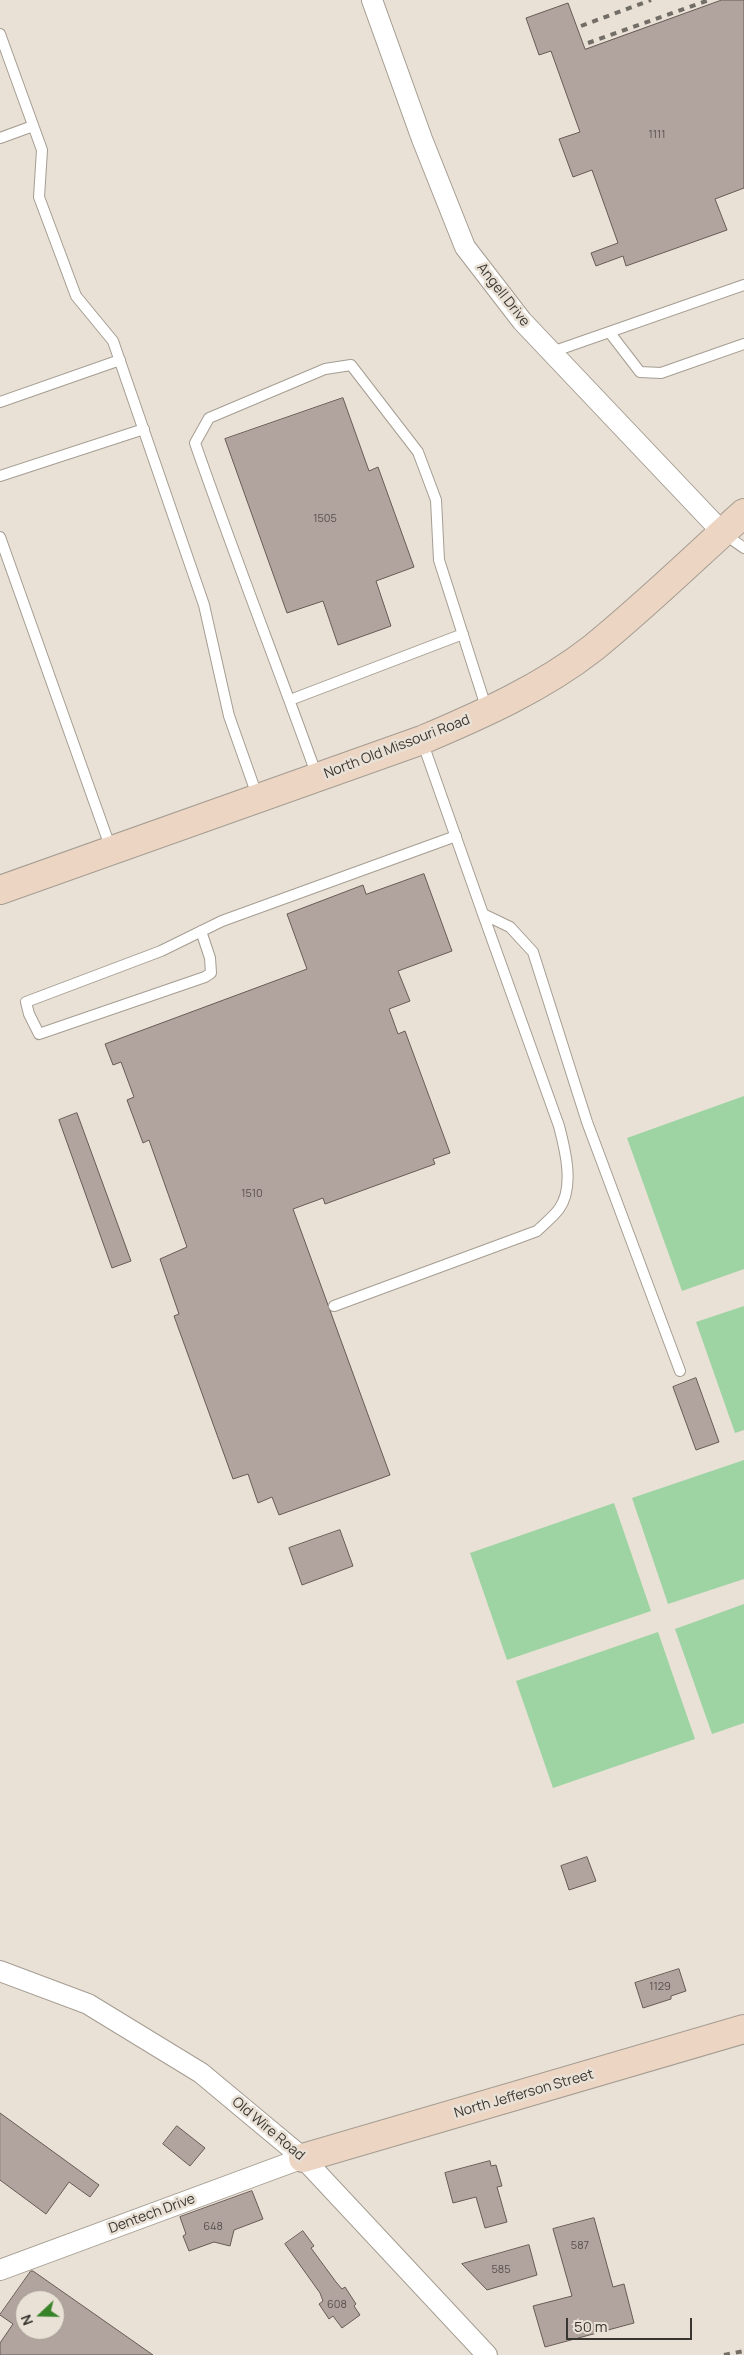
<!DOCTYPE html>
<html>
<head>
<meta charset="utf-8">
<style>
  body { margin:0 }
  #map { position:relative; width:744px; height:2355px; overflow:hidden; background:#e9e1d5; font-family:Manrope,sans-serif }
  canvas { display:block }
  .north { position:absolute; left:15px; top:2290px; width:50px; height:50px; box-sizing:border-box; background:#e9e1d5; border:1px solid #a39d94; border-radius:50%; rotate:249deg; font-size:14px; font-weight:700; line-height:20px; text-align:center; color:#393632 }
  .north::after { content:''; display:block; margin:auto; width:18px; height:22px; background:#38832a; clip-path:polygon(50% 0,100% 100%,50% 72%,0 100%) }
  .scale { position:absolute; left:566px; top:2318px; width:126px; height:22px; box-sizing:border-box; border:2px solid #393632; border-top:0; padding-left:6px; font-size:15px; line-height:18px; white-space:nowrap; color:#393632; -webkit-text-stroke:4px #e9e1d5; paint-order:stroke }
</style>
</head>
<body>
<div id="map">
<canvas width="744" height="2355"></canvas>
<div class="north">N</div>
<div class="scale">50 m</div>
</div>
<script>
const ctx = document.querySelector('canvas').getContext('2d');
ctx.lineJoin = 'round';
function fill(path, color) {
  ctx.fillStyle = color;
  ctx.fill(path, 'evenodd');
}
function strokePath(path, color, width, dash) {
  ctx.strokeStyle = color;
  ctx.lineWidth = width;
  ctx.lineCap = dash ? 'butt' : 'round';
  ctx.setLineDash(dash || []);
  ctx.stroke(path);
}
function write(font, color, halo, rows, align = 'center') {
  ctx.font = font + ' Manrope,sans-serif';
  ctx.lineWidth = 5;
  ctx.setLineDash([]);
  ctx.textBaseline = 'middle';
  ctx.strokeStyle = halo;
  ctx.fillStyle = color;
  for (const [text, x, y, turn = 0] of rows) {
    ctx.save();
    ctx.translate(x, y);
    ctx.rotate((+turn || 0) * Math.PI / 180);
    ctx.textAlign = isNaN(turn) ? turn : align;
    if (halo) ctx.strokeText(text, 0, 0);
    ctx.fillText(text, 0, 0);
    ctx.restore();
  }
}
const green = new Path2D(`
  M744 1096V1269L682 1291 627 1138Z
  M744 1306V1430L735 1433 696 1322Z
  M744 1460V1579L668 1604 632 1498Z
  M614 1503 651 1611 507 1660 470 1553Z
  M744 1604V1723L712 1734 675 1629Z
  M658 1632 695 1739 553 1788 516 1681Z`);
const building = new Path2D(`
  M722 0H744V188L715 199 727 230 626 266 623 256 596 266 591 253 618 243 592 170 573 177 559 139 580 132 551 51 539 55 526 18 568 3 585 49Z
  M343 398 369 471 378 467 414 567 376 581 391 626 338 645 323 601 287 613 225 439Z
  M424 874 452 951 398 971 410 1001 389 1009 398 1034 405 1031 450 1153 433 1159 435 1164 325 1204 323 1198 293 1209 390 1475 279 1515 272 1497 258 1503 248 1474 233 1479 174 1316 179 1314 160 1259 187 1247 149 1140 143 1143 127 1100 134 1097 121 1062 113 1065 105 1044 307 969 287 914 363 885 366 894Z
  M77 1113 131 1261 112 1268 59 1120Z
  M696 1378 719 1442 696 1450 673 1387Z
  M340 1530 353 1566 302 1585 289 1548Z
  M587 1857 596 1881 569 1890 561 1866Z
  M679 1969 686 1991 671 1996V1999L643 2008 635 1983Z
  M0 2113 99 2185 90 2197 69 2182 46 2214 0 2180Z
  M177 2126 205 2148 190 2166 163 2144Z
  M490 2161 491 2166 496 2165 502 2186 497 2187 507 2222 485 2228 476 2197 453 2203 445 2173Z
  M252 2191 263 2219 234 2230 230 2246 214 2242 189 2251 183 2236 186 2234 180 2217Z
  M594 2218 613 2287 624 2284 634 2323 545 2347 533 2306 572 2296 553 2229Z
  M303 2231 314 2246 311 2248 336 2282 342 2289 345 2287 356 2304 354 2306 360 2315 342 2328 333 2316 329 2319 319 2304 323 2301 320 2293 285 2244Z
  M529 2245 537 2275 487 2290 462 2264Z
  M31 2271H33L153 2355H0V2343L13 2324 0 2315ZM25 2300H55V2330H25Z`);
const lane = new Path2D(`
  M0 34 42 150 39 197 76 296 113 341 204 605 229 716 258 798
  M0 138 33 126
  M610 333 640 372 661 373 744 344
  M552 352 744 285
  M0 402 120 360
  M0 476 144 429
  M723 533 744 548
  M0 537 111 849
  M290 700 463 634
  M422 741 483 914 510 927 533 952 587 1122 680 1371
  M317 776C277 665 234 555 195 443L209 418 325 369 351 365 418 452 436 500 439 560 487 710
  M201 931 210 958 211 973 205 977 39 1034 29 1014 26 1002 161 951 222 921 456 836
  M334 1306 537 1231C544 1224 553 1217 559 1209 575 1187 565 1149 559 1126L483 914`);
const street = new Path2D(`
  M372 0 422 139 465 247 522 321 723 533
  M0 1971 88 2004 201 2073 303 2158 487 2355
  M0 2270 303 2158`);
const secondary = new Path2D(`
  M0 890 422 740C481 715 542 688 593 648 645 606 694 558 744 513
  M303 2158 744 2029`);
const rail = new Path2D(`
  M581 26 651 0
  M588 43 709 0
  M724 2355 744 2351`);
const numberNames = [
  ["1111",657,135],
  ["1505",325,519],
  ["1510",252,1194],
  ["1129",660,1987],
  ["648",213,2227],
  ["587",580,2246],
  ["585",501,2270],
  ["608",337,2305]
];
const streetNames = [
  ["Angell Drive",503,295,52],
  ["North Old Missouri Road",397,747,-21],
  ["North Jefferson Street",524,2094,-16],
  ["Old Wire Road",268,2129,40],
  ["Dentech Drive",152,2214,-20]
];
fill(green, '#9ed4a3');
fill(building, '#b1a39e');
strokePath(building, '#685b57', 1);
strokePath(lane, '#a59d92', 12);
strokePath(street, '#a59d92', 22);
strokePath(secondary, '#a59d92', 30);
strokePath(lane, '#fff', 10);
strokePath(street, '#fff', 20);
strokePath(secondary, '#ecd5c3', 28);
strokePath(rail, '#726d66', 4, [6, 6]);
write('11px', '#57514d', null, numberNames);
write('14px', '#393632', '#e9e1d5', streetNames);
</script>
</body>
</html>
